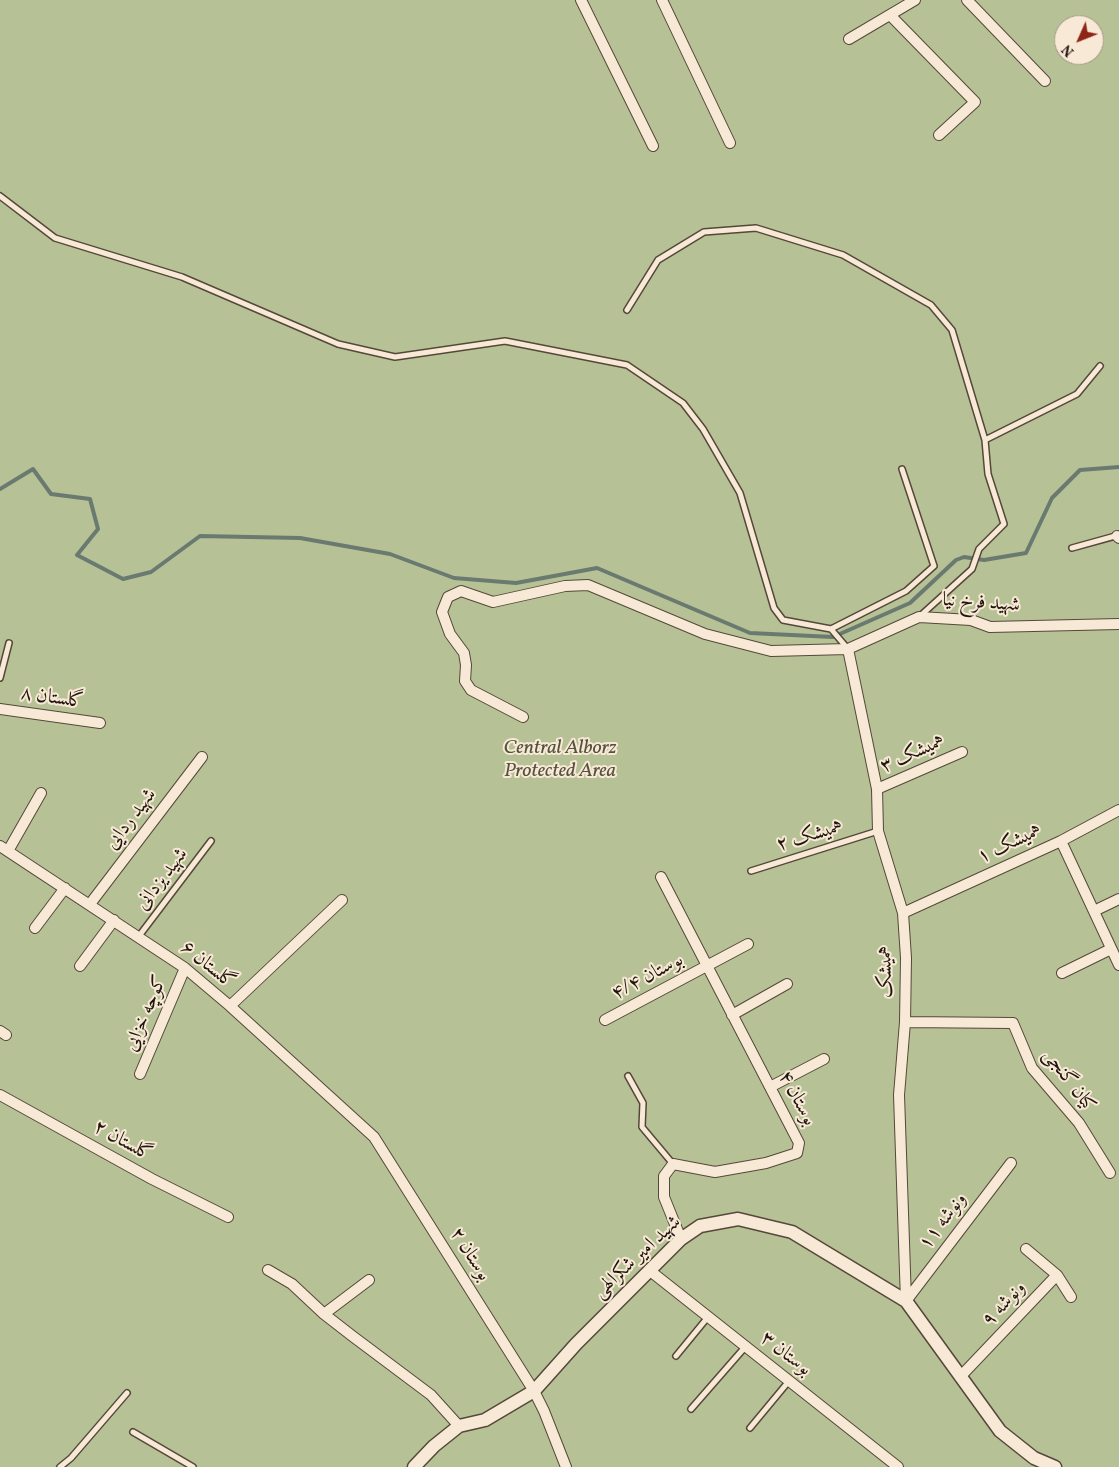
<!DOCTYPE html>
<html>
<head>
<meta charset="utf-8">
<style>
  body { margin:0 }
  #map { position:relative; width:1119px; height:1467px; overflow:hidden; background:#f2ddbf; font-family:Vollkorn,serif }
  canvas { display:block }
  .north { position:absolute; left:1054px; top:15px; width:50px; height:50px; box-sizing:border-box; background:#f7e9d5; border:1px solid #a19585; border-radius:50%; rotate:226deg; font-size:14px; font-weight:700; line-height:20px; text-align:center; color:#21160e }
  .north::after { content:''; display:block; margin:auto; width:18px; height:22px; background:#8f2418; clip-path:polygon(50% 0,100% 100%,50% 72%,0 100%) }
</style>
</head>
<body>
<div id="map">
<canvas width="1119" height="1467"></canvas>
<div class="north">N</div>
</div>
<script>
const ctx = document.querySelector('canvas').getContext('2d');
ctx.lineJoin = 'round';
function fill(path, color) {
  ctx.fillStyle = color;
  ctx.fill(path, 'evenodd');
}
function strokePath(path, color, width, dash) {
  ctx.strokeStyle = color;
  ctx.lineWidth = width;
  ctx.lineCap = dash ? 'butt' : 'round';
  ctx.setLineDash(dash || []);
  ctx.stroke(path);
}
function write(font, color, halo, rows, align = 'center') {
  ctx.font = font + ' Vollkorn,Amiri,serif';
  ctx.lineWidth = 4;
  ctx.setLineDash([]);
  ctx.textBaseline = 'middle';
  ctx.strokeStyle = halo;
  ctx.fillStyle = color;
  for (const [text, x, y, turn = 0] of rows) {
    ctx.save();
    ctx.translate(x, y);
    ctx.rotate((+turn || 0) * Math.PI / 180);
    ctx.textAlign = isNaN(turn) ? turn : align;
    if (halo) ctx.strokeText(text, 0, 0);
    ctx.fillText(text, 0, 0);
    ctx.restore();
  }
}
const green = new Path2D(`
  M0 0H1119V1467H0ZM1064 25H1094V55H1064Z`);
const stream = new Path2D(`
  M0 489 33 469 51 494 90 499 98 529 77 555 123 579 151 572 200 536 300 538 390 554 454 578 516 583 597 568 750 633 833 637 910 603 956 560 964 557 984 560 1026 553 1052 498 1080 470 1119 467`);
const service = new Path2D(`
  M0 196 55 238 182 277 338 344 395 357 505 341 627 365 683 403 703 429 740 493 774 608 783 620 831 629 906 591 934 566 902 469
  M627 310 658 260 704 232 756 228 843 255 931 305 952 330 985 440 988 474 1004 524 979 549 972 569 919 617
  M985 440 1077 394 1100 366
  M1072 548 1119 535
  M831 629 848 649
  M0 678 9 643
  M751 871 878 831
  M139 936 211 841
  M628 1076 643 1103 642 1127 673 1164
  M676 1356 708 1317
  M691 1409 746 1346
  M750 1428 789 1381
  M133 1432 193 1467
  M60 1467 71 1458 127 1393`);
const minor = new Path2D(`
  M581 0 653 146
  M662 0 730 143
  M967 0 1045 81
  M890 15 975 102 939 135
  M849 39 915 0
  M1117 536 1119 538
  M848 649 877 789 878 831 903 913 906 958 905 1022 899 1095 906 1301
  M0 709 100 723
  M523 717 471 690 465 681 466 665 464 653 450 634 442 612 448 597 461 591 493 602 565 586 588 585 705 634 771 651 848 649 919 617 971 620 990 627 1119 624
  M877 789 962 752
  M1061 841 1119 810
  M0 846 185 968 230 1006 374 1137 534 1391 544 1411 566 1467
  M8 851 41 793
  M661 877 799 1143 797 1153 766 1163 715 1172 673 1164 664 1176V1197L681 1239
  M90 904 202 757
  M1094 911 1119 899
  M903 913 1061 841 1119 965
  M35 928 65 888
  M80 966 114 920
  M1062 973 1111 949
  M230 1006 342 900
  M732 1015 787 984
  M605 1020 748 944
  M905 1022 1013 1023 1032 1068 1079 1123 1110 1173
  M0 1031 6 1035
  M140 1074 185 968
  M770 1087 824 1059
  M0 1095 152 1179 228 1217
  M1026 1249 1057 1275
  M268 1270 292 1284 324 1314 351 1335 431 1395 459 1426
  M649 1270 898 1467
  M906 1301 1011 1163
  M324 1314 369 1280
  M960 1377 1057 1275 1071 1297`);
const tertiary = new Path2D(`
  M414 1467 434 1446 459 1426 485 1420 534 1391 576 1344 681 1239 700 1226 738 1219 792 1232 906 1301 1000 1431 1034 1458 1055 1467`);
const streetNames = [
  ["شهید فرخ نیا",981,604,4],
  ["گلستان ۸",52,699,8],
  ["همیشک ۳",913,755,-24],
  ["شهید ردایی",132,820,-53],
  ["همیشک ۲",810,837,-17],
  ["همیشک ۱",1010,845,-25],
  ["شهید یزدانی",163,880,-53],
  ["گلستان ۶",207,966,39],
  ["همیشک",887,972,-91],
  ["بوستان ۴/۴",648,978,-28],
  ["کوچه خزایی",147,1014,-67],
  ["کیان گنجی",1068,1081,53],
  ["بوستان ۴",796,1099,62],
  ["گلستان ۲",122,1142,29],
  ["ونوشه ۱۱",944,1222,-53],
  ["بوستان ۲",469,1255,58],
  ["شهید امیر شکرالهی",638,1258,-43],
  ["ونوشه ۹",1005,1305,-47],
  ["بوستان ۳",785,1355,38]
];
const parkNames = [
  ["Central Alborz",560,749],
  ["Protected Area",560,772]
];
fill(green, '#b6c295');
strokePath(stream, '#6a7a70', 4);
strokePath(service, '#55483a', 8);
strokePath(minor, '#55483a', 12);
strokePath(tertiary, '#55483a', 15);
strokePath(service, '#f7e9d5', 5);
strokePath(minor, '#f7e9d5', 10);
strokePath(tertiary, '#f7e9d5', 12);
write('20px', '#21160e', '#f7e9d5', streetNames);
write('italic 20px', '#55523d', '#f7e9d5', parkNames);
</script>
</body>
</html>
